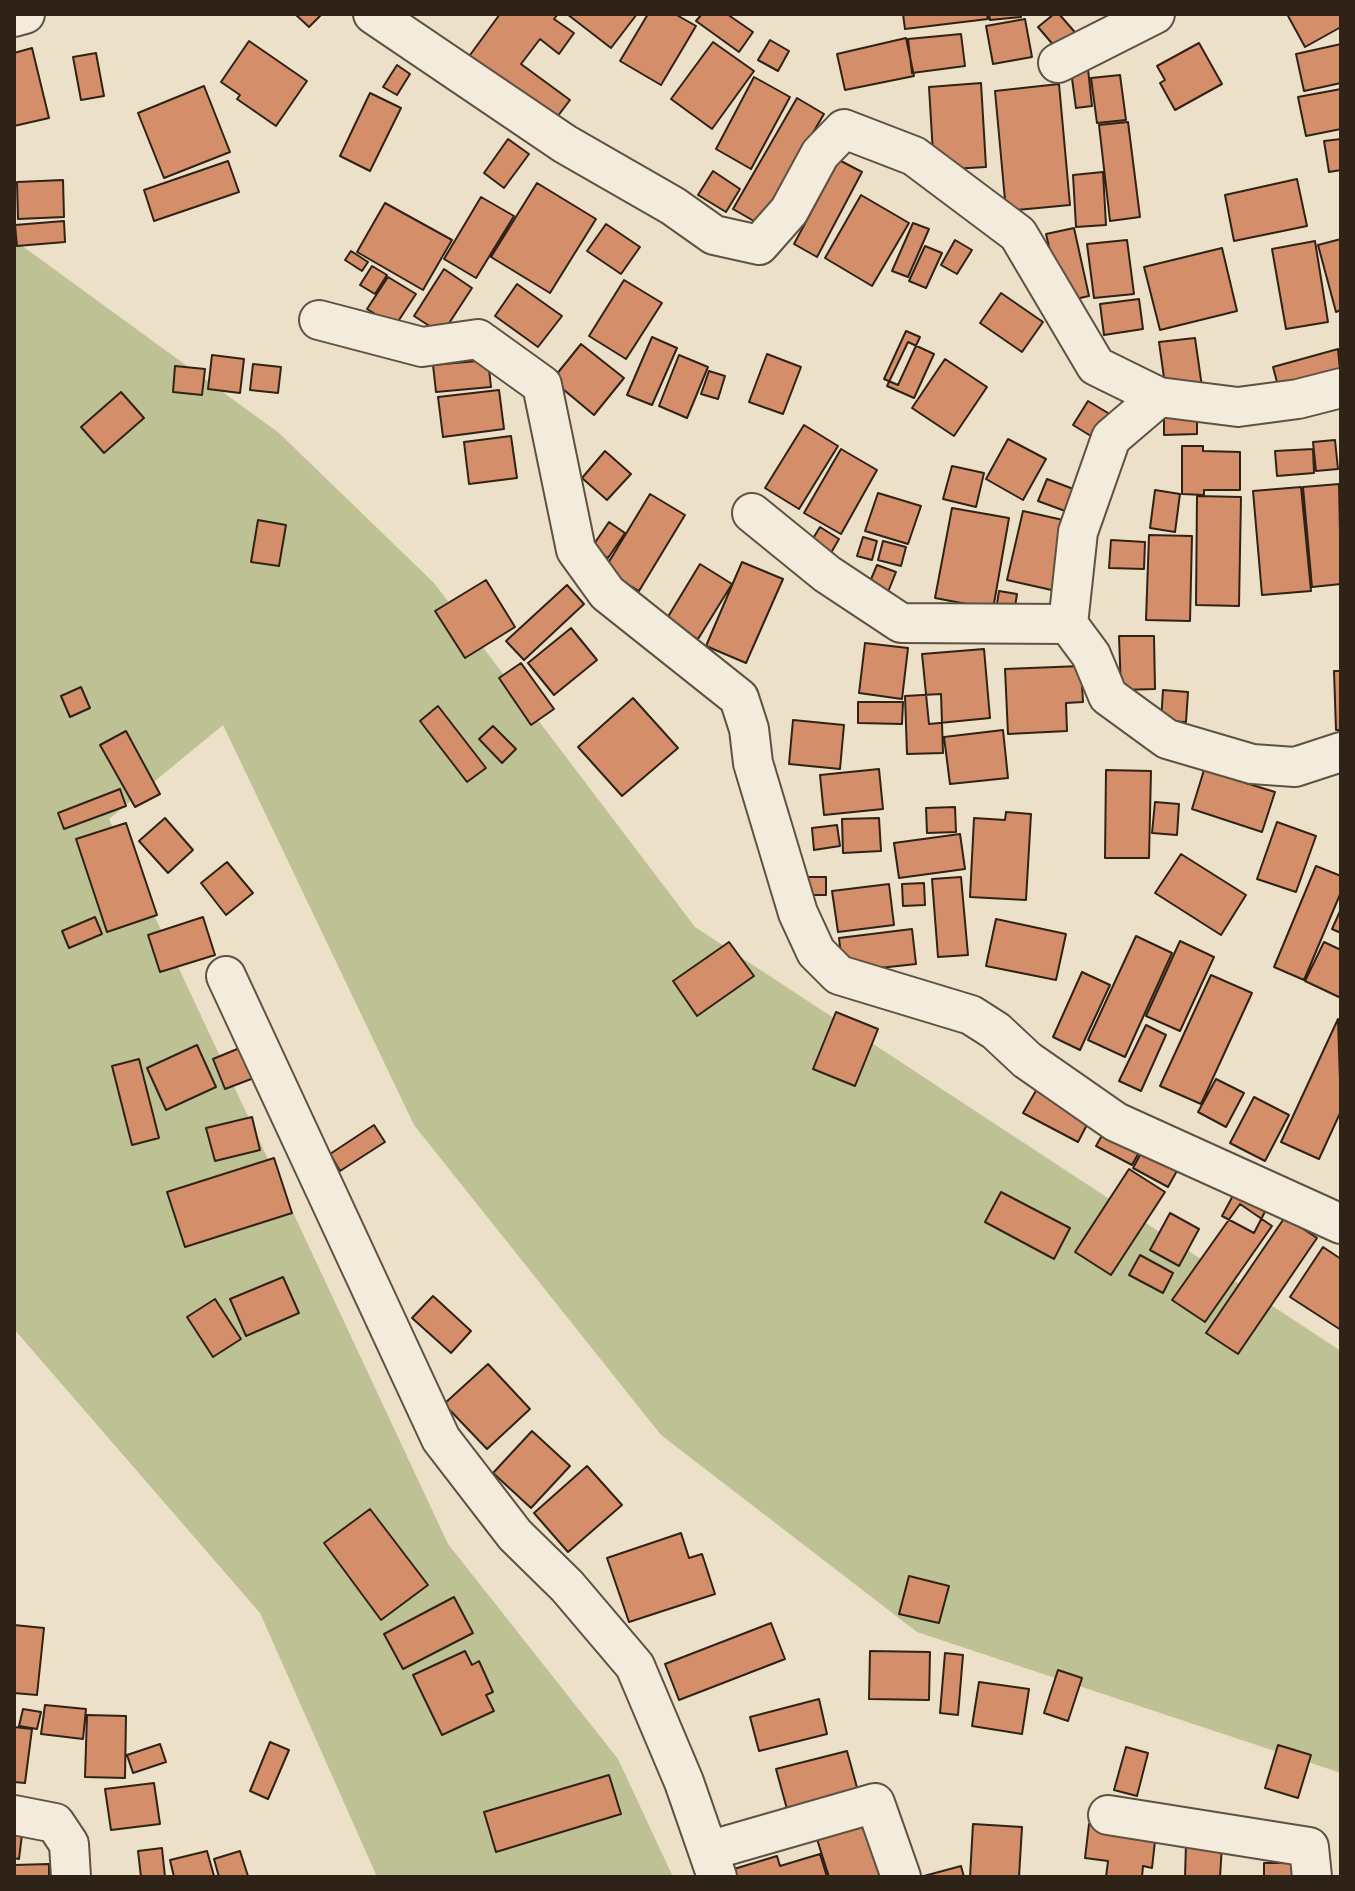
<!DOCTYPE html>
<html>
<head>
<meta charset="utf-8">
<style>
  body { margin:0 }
  #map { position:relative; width:1355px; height:1891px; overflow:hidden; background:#ede0c8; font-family:"Libre Bodoni",serif }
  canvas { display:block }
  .frame { position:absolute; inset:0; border:16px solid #2f2216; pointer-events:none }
</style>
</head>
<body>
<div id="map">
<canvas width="1355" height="1891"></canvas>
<div class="frame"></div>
</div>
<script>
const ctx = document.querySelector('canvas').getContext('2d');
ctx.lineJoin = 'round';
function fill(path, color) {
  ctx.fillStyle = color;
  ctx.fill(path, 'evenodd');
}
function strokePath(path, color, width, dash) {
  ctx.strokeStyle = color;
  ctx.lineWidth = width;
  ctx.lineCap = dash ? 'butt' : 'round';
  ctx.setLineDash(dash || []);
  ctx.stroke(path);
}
const green = new Path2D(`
  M14 240 279 433 434 583 695 927 1341 1351V1773L917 1632 661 1435 414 1125 223 725 109 819 448 1544 618 1759 673 1877H377L260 1613 14 1329Z`);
const building = new Path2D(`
  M295 14H322L309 27Z
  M500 14H558L554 19 574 33 559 54 540 39 521 64 570 100 551 125 462 66Z
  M567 14H637L611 48Z
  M648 14H675L696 26 661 85 620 61Z
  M702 14H727L753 32 739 52 696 21Z
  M903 14H987L988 19 905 29Z
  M989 14H1020L1021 17 990 20Z
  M1054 14H1059L1080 38 1061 54 1038 27Z
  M1287 14H1341V27L1305 47Z
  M1025 19 1032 57 993 64 986 26Z
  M961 34 965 66 912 73 908 39Z
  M906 38 914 76 845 90 837 54Z
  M770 40 789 51 778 71 758 60Z
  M249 41 307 81 276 126 237 99 240 95 221 82Z
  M713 42 754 71 712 129 671 99Z
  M1199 43 1222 84 1175 110 1160 83 1165 80 1157 66Z
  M1341 44V83L1304 91 1296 54Z
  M32 48 49 118 14 126V53Z
  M96 53 104 96 81 100 73 57Z
  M397 65 410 74 397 95 383 87Z
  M1088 69 1092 106 1076 108 1071 71Z
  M1120 75 1126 120 1097 123 1091 78Z
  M754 77 790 97 751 169 716 149Z
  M981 83 986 167 934 170 929 87Z
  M1059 84 1070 205 1006 211 995 91Z
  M204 86 230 152 164 178 138 113Z
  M1341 89V129L1306 136 1298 97Z
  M370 93 401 108 370 171 340 156Z
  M797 98 824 114 759 224 733 209Z
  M1128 122 1140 217 1110 221 1099 125Z
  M508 139 529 154 504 188 484 173Z
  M1341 139V170L1329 172 1324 141Z
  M839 160 862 172 817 257 794 244Z
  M228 161 239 192 154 221 144 190Z
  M713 171 740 189 726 212 698 195Z
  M1103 172 1106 225 1076 227 1073 175Z
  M1297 179 1307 226 1234 241 1225 195Z
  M63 180 64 217 18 219 17 182Z
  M537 183 596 219 550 293 491 257Z
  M861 195 909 223 872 286 825 258Z
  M481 197 514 216 476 278 444 259Z
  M385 203 452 240 423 290 357 252Z
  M64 221 65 242 17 246 15 225Z
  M913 223 929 229 908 277 892 271Z
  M606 224 640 247 621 274 587 251Z
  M1074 228 1089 296 1062 302 1046 234Z
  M1341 239V310L1336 312 1318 245Z
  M955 240 972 250 957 274 941 265Z
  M1127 240 1134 294 1094 298 1087 244Z
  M1315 241 1328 322 1286 329 1272 249Z
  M925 246 942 253 926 288 909 281Z
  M1222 248 1237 311 1160 330 1144 267Z
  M351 251 368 262 362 271 345 260Z
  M372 266 387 275 375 294 360 285Z
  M444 269 472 288 442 334 414 316Z
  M388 277 416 294 395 326 367 309Z
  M624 280 662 303 626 359 589 336Z
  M517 284 562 316 538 347 495 316Z
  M1001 293 1043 322 1022 352 980 323Z
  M1139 299 1143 329 1104 335 1100 304Z
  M906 331 920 337 898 385 884 379Z
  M652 337 677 348 652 405 627 395Z
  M1195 338 1202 387 1166 392 1159 342Z
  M908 342 934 354 914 398 887 386Z
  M581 344 624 378 594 415 552 380Z
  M1338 349 1341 381 1281 397 1273 367Z
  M767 354 801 367 783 414 749 402Z
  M212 355 244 359 240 393 208 389Z
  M679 355 708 367 687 418 659 406Z
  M945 359 987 387 954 436 912 408Z
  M488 360 491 387 436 392 433 365Z
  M253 364 281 367 278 393 250 390Z
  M175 366 205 369 202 395 173 392Z
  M709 371 725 376 718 399 701 394Z
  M499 390 504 429 443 437 438 397Z
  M121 392 144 418 104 453 81 427Z
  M1088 401 1113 416 1099 441 1073 425Z
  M1197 411V434L1164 435V412Z
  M804 425 838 446 799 509 765 488Z
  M511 436 517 478 469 484 464 442Z
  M1008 439 1046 459 1023 500 986 479Z
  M1335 440 1338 469 1316 471 1313 442Z
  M1182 446H1203V451L1240 452V490H1204V495L1182 494Z
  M841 449 877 470 841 534 804 513Z
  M1313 449 1314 473 1277 476 1275 451Z
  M605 451 631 474 607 500 582 478Z
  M952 466 984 473 976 507 943 499Z
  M1047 479 1084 493 1076 515 1038 501Z
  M1339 484 1341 584 1312 587 1303 487Z
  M1301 487 1311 591 1262 595 1253 491Z
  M1155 490 1180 494 1175 532 1150 528Z
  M878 493 921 506 908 544 865 531Z
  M650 494 685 515 639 591 604 570Z
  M1197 496 1241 497 1239 606 1196 605Z
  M952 508 1009 518 993 609 935 598Z
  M1023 511 1072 522 1056 591 1007 580Z
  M258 520 286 525 279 566 251 562Z
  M609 522 625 533 608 558 592 547Z
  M820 527 839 539 828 558 809 545Z
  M1149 535 1192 536 1190 621 1146 620Z
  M863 537 877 541 872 560 857 556Z
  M1111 540 1145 542 1144 569 1109 568Z
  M883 541 906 547 901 566 878 560Z
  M742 562 783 579 746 663 706 646Z
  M700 564 732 584 698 639 666 620Z
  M877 565 896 572 888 592 869 584Z
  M486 580 515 627 465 658 435 611Z
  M567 585 584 604 524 660 506 641Z
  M999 591 1017 594 1014 613 996 610Z
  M571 628 597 660 554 695 528 663Z
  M1119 636H1154L1155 689 1121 690Z
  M865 643 908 648 902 699 859 693Z
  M984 649 990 718 929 724 922 654Z
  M521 663 554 709 531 725 499 678Z
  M1081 666 1083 702 1066 703 1067 731 1008 734 1005 669Z
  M1334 671H1341V730H1336Z
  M81 687 90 708 70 717 61 696Z
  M1163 690 1188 692 1186 722 1161 721Z
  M941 694 943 753 907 754 905 696Z
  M633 698 678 748 622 796 578 747Z
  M858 702H903L902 724 858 723Z
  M438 706 486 768 467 782 420 721Z
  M793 720 844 725 840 769 789 764Z
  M493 726 516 749 502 763 479 739Z
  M1003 730 1008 778 950 784 944 737Z
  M126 731 160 794 135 807 100 745Z
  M879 769 883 809 824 815 820 775Z
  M1106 770 1151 771 1149 858H1105Z
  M1204 770 1275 792 1262 832 1192 809Z
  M120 789 126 806 64 829 58 813Z
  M1155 802 1179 804 1177 835 1152 833Z
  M955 807 956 832 927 833 926 808Z
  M1006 812 1031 814 1026 900 970 897 974 818 1005 820Z
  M165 818 193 850 168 873 139 841Z
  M879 818 881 851 843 853 842 819Z
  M1277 822 1316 836 1296 892 1257 879Z
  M126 823 157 915 107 932 76 839Z
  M837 825 840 846 814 850 812 828Z
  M960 834 965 869 899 878 894 843Z
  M1181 854 1246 895 1221 935 1155 893Z
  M227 862 253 893 226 915 201 883Z
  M1316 866 1341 876V892L1304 980 1274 967Z
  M808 877H826V895H809Z
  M961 877 968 955 938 957 932 879Z
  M924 883 925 905 903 906 902 884Z
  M889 884 894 925 838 932 832 891Z
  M1341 909V933L1332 929Z
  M95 917 102 934 69 948 62 931Z
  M203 917 215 955 160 972 148 935Z
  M996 919 1066 934 1056 980 986 966Z
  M912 929 916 964 843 972 839 938Z
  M1136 936 1172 953 1125 1057 1088 1040Z
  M1180 941 1214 957 1180 1031 1146 1016Z
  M729 942 754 976 697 1016 673 981Z
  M1324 942 1341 950V998L1305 981Z
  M1082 972 1110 985 1080 1050 1053 1037Z
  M1211 975 1252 993 1201 1104 1160 1086Z
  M836 1012 878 1029 855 1086 813 1069Z
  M1338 1019 1341 1111 1319 1159 1281 1142Z
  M1146 1025 1166 1035 1141 1091 1119 1081Z
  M197 1045 216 1087 166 1110 147 1068Z
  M247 1045 259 1076 225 1089 213 1059Z
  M139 1059 159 1138 132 1145 112 1066Z
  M1216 1079 1244 1093 1226 1127 1198 1112Z
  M1037 1089 1091 1117 1078 1142 1023 1113Z
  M1254 1097 1289 1115 1265 1161 1230 1143Z
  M252 1117 260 1150 215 1161 206 1128Z
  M374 1125 385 1142 340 1171 330 1154Z
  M1106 1128 1142 1147 1132 1165 1096 1146Z
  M1147 1142 1183 1160 1168 1187 1133 1168Z
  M274 1158 292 1213 185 1247 167 1192Z
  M1129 1169 1165 1192 1111 1275 1075 1252Z
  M1237 1188 1269 1204 1254 1233 1222 1216Z
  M1001 1192 1070 1228 1054 1259 985 1222Z
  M1240 1204 1272 1226 1205 1322 1172 1300Z
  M1170 1213 1199 1229 1179 1266 1150 1250Z
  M1285 1217 1317 1238 1238 1354 1206 1333Z
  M1323 1247 1341 1259V1330L1290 1297Z
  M1140 1255 1173 1273 1163 1293 1129 1275Z
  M283 1277 299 1313 246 1336 230 1299Z
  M433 1296 471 1331 451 1353 412 1318Z
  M215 1299 241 1339 213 1357 187 1317Z
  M488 1364 530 1409 487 1449 444 1404Z
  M532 1431 570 1466 531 1508 493 1473Z
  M587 1466 622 1505 568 1552 534 1513Z
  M370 1509 428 1585 381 1620 324 1543Z
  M681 1533 689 1558 702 1554 715 1594 629 1622 607 1558Z
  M909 1576 949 1586 939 1623 899 1614Z
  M454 1597 473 1633 403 1669 384 1634Z
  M771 1623 785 1659 679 1700 665 1664Z
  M14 1625 44 1628 37 1695 14 1693Z
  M465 1651 472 1665 479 1661 493 1692 486 1695 494 1711 442 1735 413 1675Z
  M870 1651 930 1652 929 1700 869 1699Z
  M945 1653 963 1655 958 1715 940 1713Z
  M1058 1670 1082 1678 1068 1721 1044 1713Z
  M979 1682 1029 1689 1022 1734 972 1726Z
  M819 1699 827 1734 759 1751 750 1717Z
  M45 1705 86 1709 83 1739 41 1734Z
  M23 1709 41 1712 37 1729 19 1726Z
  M87 1715 126 1716 125 1778 85 1777Z
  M14 1727 32 1729 25 1783 14 1782Z
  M270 1742 289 1750 268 1799 250 1791Z
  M160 1744 166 1762 133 1773 127 1755Z
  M1278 1745 1311 1755 1298 1798 1265 1788Z
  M1126 1747 1148 1753 1137 1796 1114 1790Z
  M847 1751 858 1791 787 1809 776 1769Z
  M609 1775 621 1814 496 1852 484 1812Z
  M154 1783 160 1824 111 1830 105 1789Z
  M869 1820 886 1877H829L816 1836Z
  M973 1824 1022 1827 1019 1877H970Z
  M1089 1824 1156 1832 1152 1868 1143 1866 1142 1877H1106L1108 1861 1085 1858Z
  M14 1825 23 1826 19 1859 14 1858Z
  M1186 1843 1222 1845 1220 1877H1185Z
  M162 1848 165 1877H141L138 1851Z
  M207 1851 214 1876 174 1877 170 1860Z
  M240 1851 248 1876 219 1877 214 1859Z
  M820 1854 827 1877H737L734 1869 777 1856 780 1866Z
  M1264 1863H1301L1302 1877H1264Z
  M49 1864V1877H14V1865Z
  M961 1866 964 1877 924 1876Z`);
const street = new Path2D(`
  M373 14 565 144 673 206 714 235 759 245 789 211 820 154 844 129 914 156 1018 234 1096 366 1159 397 1238 407 1298 399 1341 388
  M14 17 25 14
  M1058 63 1155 14
  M319 320 422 347 478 339 542 385 576 550 607 593 739 698 749 729 753 763 798 913 816 952 839 975 971 1015 996 1031 1027 1060 1116 1122 1341 1224
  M1159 397 1111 438 1078 532 1068 624 1091 655 1108 696 1167 739 1252 764 1295 767 1341 752
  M752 513 827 574 901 623 1068 624
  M226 976 441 1439 515 1535 567 1586 635 1666 684 1782 717 1877
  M14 1815 55 1823 69 1844 71 1877
  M1108 1815 1309 1847 1312 1877
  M708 1851 875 1803 901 1877`);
fill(green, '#bdc193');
fill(building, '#d58e6a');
strokePath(building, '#2f2216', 2);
strokePath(street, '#5e5242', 42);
strokePath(street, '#f3ebdb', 38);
</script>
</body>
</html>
